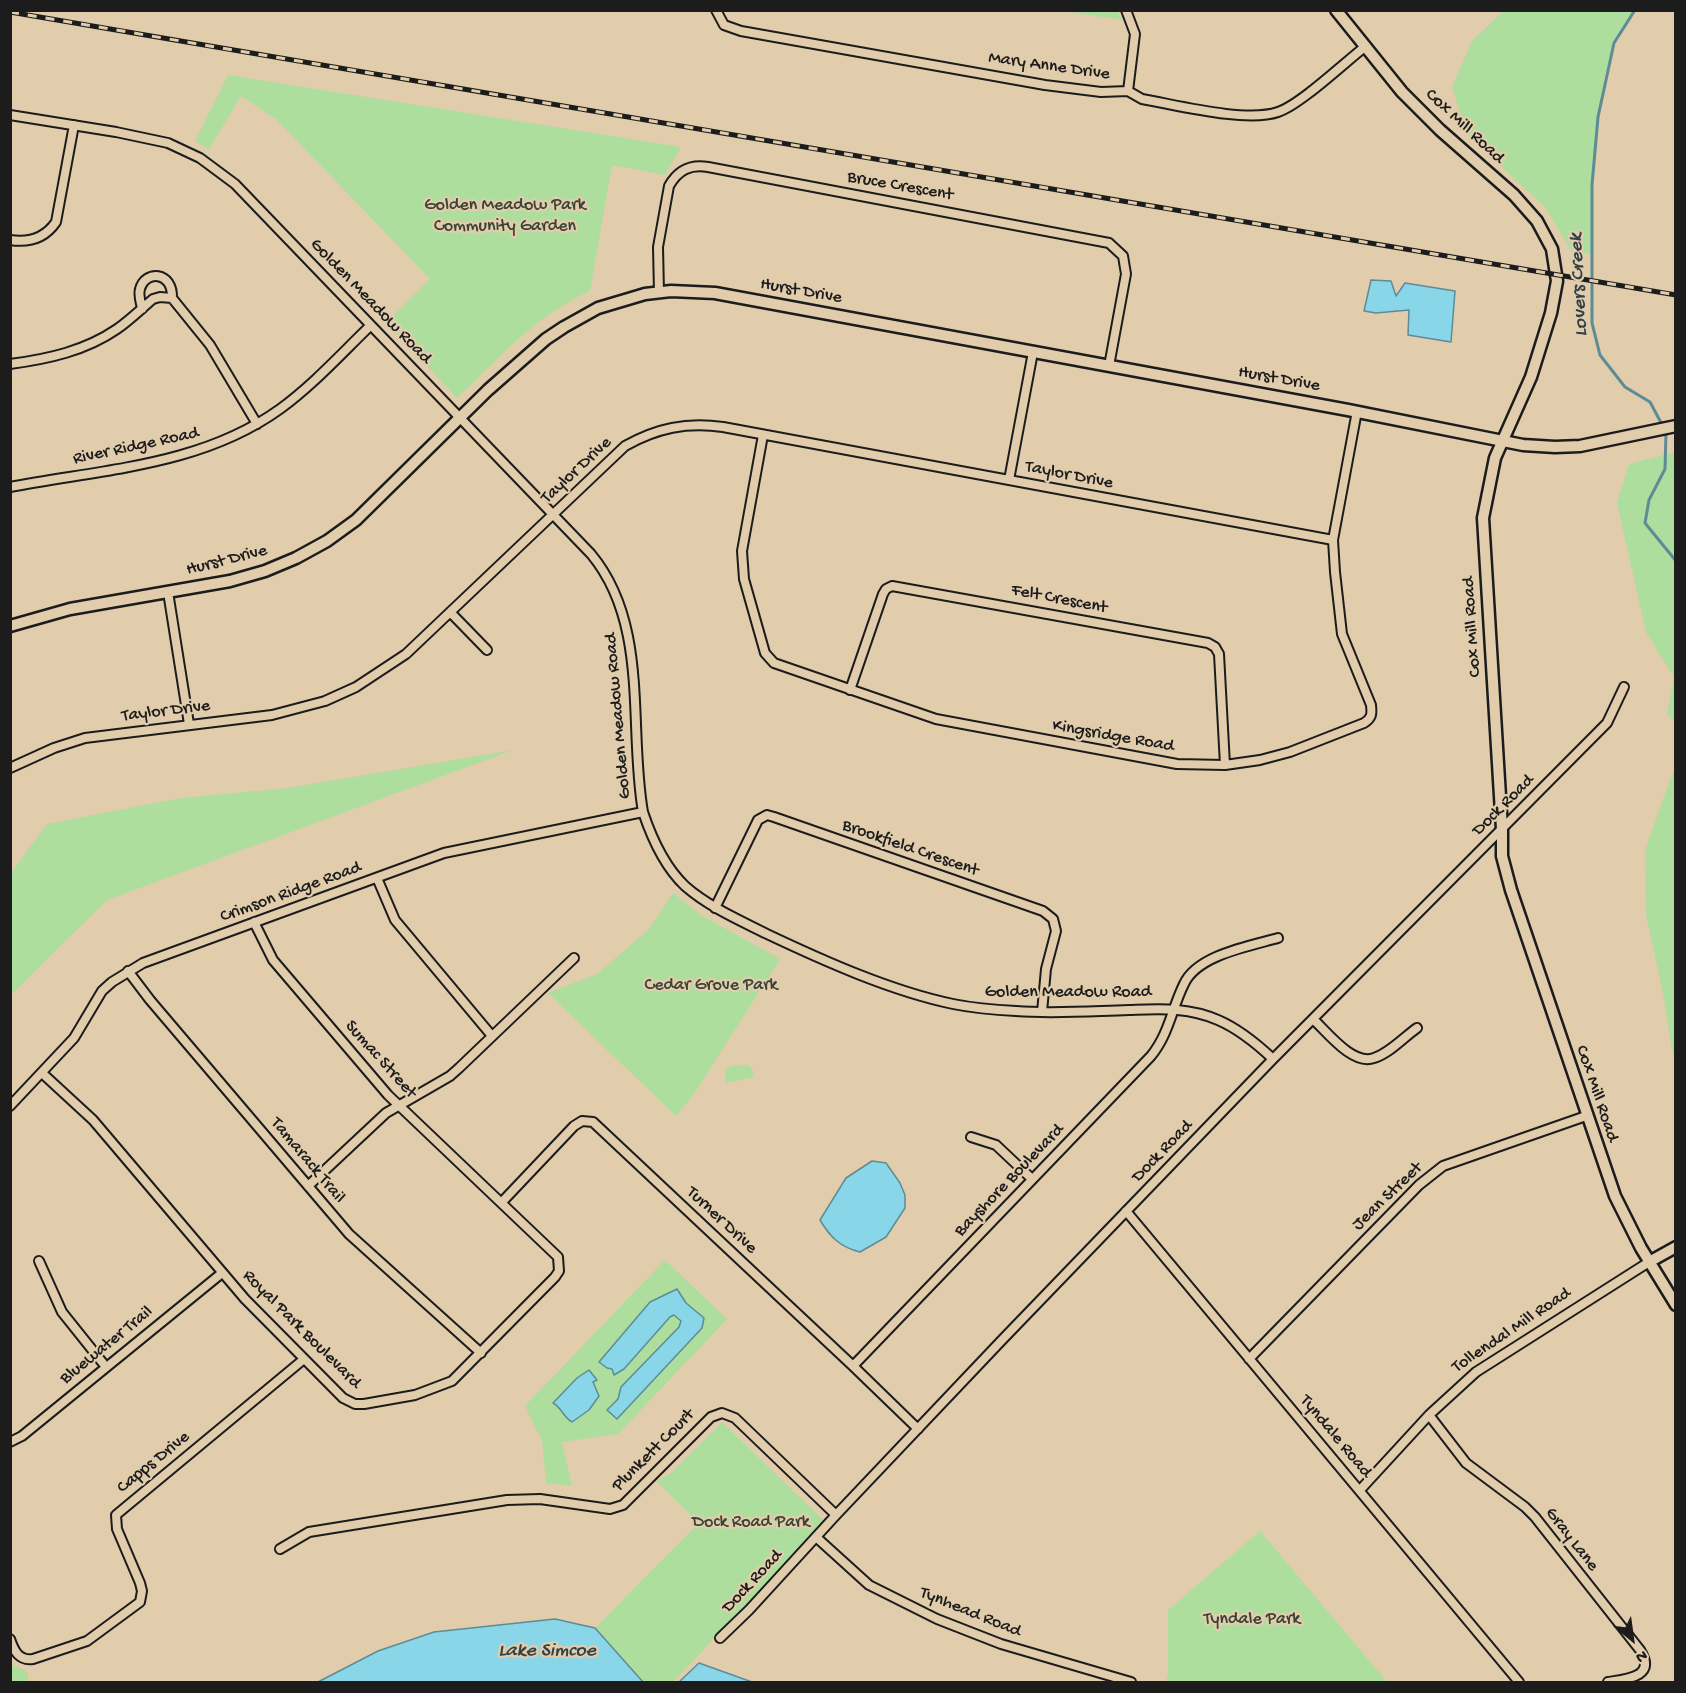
<!DOCTYPE html>
<html>
<head>
<meta charset="utf-8">
<style>
  body { margin:0 }
  #map { position:relative; width:1686px; height:1693px; overflow:hidden; background:#e1ccab; font-family:"Gochi Hand",sans-serif }
  canvas { display:block }
  .frame { position:absolute; inset:0; border:12px solid #1c1c1c; pointer-events:none }
  .north { position:absolute; left:1602px; top:1609px; width:60px; height:60px; -webkit-text-stroke:4px #e1ccab; paint-order:stroke; rotate:151deg; font-size:16px; font-weight:700; line-height:24px; text-align:center; color:#1c1c1c }
  .north::after { content:''; display:block; margin:auto; width:21px; height:27px; background:#1c1c1c; clip-path:polygon(50% 0,100% 100%,50% 72%,0 100%) }
</style>
</head>
<body>
<div id="map">
<canvas width="1686" height="1693"></canvas>
<div class="frame"></div>
<div class="north">N</div>
</div>
<script>
const ctx = document.querySelector('canvas').getContext('2d');
ctx.lineJoin = 'round';
function fill(path, color) {
  ctx.fillStyle = color;
  ctx.fill(path, 'evenodd');
}
function strokePath(path, color, width, dash) {
  ctx.strokeStyle = color;
  ctx.lineWidth = width;
  ctx.lineCap = dash ? 'butt' : 'round';
  ctx.setLineDash(dash || []);
  ctx.stroke(path);
}
function write(font, color, halo, rows, align = 'center') {
  ctx.font = font + ' "Gochi Hand",sans-serif';
  ctx.lineWidth = 4.5;
  ctx.setLineDash([]);
  ctx.textBaseline = 'middle';
  ctx.strokeStyle = halo;
  ctx.fillStyle = color;
  for (const [text, x, y, turn = 0] of rows) {
    ctx.save();
    ctx.translate(x, y);
    ctx.rotate((+turn || 0) * Math.PI / 180);
    ctx.textAlign = isNaN(turn) ? turn : align;
    if (halo) ctx.strokeText(text, 0, 0);
    ctx.fillText(text, 0, 0);
    ctx.restore();
  }
}
const green = new Path2D(`
  M1504 10 1635 11 1614 43 1604 78 1592 185 1593 254 1572 252 1545 207 1467 135 1452 87 1472 41Z
  M1062 11H1116L1124 20Z
  M228 75 681 147 665 175 612 165 590 291C536 315 499 358 457 398L386 323 430 279 277 120 241 96 209 149 195 141Z
  M1675 452H1676L1675 722 1667 714 1674 677 1646 632 1617 503 1629 464Z
  M513 750 107 900 11 995V873L47 824 181 798 288 788Z
  M1675 766V1058L1672 1051 1663 993 1646 915 1645 850Z
  M673 893 701 915 780 959 694 1094 676 1116 548 993 597 974 648 930Z
  M748 1065 753 1070 754 1077 726 1083 725 1071 731 1066Z
  M665 1260 727 1319 618 1434 562 1442 572 1486 546 1483 542 1441 525 1406Z
  M722 1422 823 1520 821 1525 673 1682H642L595 1628 699 1523 656 1481 670 1474Z
  M1260 1531 1387 1682H1166L1168 1675V1610Z
  M11 1664 28 1672V1682H11Z`);
const water = new Path2D(`
  M1371 280 1391 281 1396 296 1405 283 1455 291 1451 342 1408 335 1409 310 1376 313 1364 311Z
  M872 1161 886 1163 900 1183 905 1195V1208L886 1237 860 1252C840 1247 830 1237 820 1220L846 1178Z
  M677 1289 686 1303 704 1318 702 1328 617 1419 607 1410 618 1399 621 1387 679 1327 681 1321 674 1315 670 1317 624 1369 614 1375 612 1369 607 1368 599 1362 650 1302Z
  M589 1370 597 1380 593 1382 599 1396 589 1410 572 1422C563 1417 562 1408 553 1403L577 1378Z
  M555 1619 595 1628 643 1682H318L378 1651 434 1632Z
  M699 1663 752 1682H679Z`);
const stream = new Path2D(`
  M1635 10 1614 43 1598 117 1592 185V323L1600 355 1625 387 1650 402 1666 432 1665 469 1649 500 1645 523 1676 561`);
const street = new Path2D(`
  M716 10 724 25 741 31 1045 85 1101 92 1128 91 1142 99C1177 105 1246 123 1278 112 1300 105 1345 62 1366 46
  M1126 10 1135 34 1128 91
  M10 115 116 132 168 143 200 158 235 184 591 554C650 625 628 727 643 812 652 839 664 866 685 886 709 907 739 920 767 934 824 961 891 991 953 1004 973 1008 995 1010 1016 1011 1053 1014 1092 1011 1129 1010 1161 1009 1188 1007 1218 1020 1239 1029 1257 1044 1273 1059
  M10 240C29 243 45 238 56 222L74 125
  M659 292 658 247 669 186C678 170 690 164 708 167L1109 243 1123 256 1126 274 1109 366
  M142 309C141 302 138 295 140 289 145 270 173 271 172 298
  M10 364C48 359 85 351 117 329 130 320 141 309 153 299L160 297 172 298 210 345 257 424
  M763 435 742 551 744 579 765 653 774 663 936 719 1177 764 1225 765 1260 760 1290 752 1364 723C1372 718 1372 714 1371 705L1342 634 1335 572 1333 540 1357 411
  M1009 480 1033 352
  M10 487C103 469 201 466 280 409 313 385 341 354 370 326
  M168 592 189 724
  M450 612 487 650
  M850 690 883 594 886 589 892 586 1208 643 1215 647 1219 654 1225 765
  M10 768 54 748 85 738 272 715 325 701 356 687 406 654 625 446C657 428 686 422 723 427L1333 540
  M377 878 395 920 492 1036
  M715 908 758 820 767 815 774 817 1043 911 1053 919 1056 931 1046 969 1042 1012
  M128 971 150 1000 349 1234 481 1353
  M1313 1019C1327 1032 1353 1066 1374 1058 1390 1053 1404 1037 1417 1028
  M42 1073 93 1120 245 1299 343 1398 355 1404H364L415 1395 452 1381 555 1277 559 1271 558 1257 388 1095 273 960 254 922
  M10 1106 74 1038 102 991 112 982 143 963 444 853 643 812
  M971 1137 996 1145 1032 1179
  M308 1186 386 1113 450 1076 459 1068 574 958
  M502 1202 574 1126 582 1121 593 1122 853 1366 918 1429
  M1126 1211 1519 1682
  M39 1261 62 1312 106 1367
  M1249 1359 1419 1185 1443 1166 1586 1116
  M853 1366 1151 1056C1169 1034 1172 1008 1184 984 1197 955 1250 946 1278 938
  M1429 1415 1466 1463 1525 1507 1535 1517 1640 1650C1657 1677 1627 1679 1608 1682
  M10 1442 22 1436 222 1273
  M1360 1490 1429 1415 1476 1372 1649 1262
  M816 1537 869 1585 937 1619 1001 1644 1131 1682
  M280 1549 309 1532 507 1500 540 1499 610 1509 623 1505 711 1417 722 1413 735 1418 836 1515
  M720 1638 749 1610 836 1515 1002 1340 1273 1059 1607 723 1624 687
  M10 1639C14 1651 19 1661 33 1659L87 1641 140 1602 142 1591 140 1583 117 1529 116 1515 304 1359`);
const secondary = new Path2D(`
  M1336 10 1402 92 1440 130 1514 195 1537 221 1552 249 1557 281 1551 313 1531 377 1495 458 1483 518 1502 829V856L1511 890 1615 1196 1641 1248 1676 1305
  M10 626 70 609 230 581 265 571 296 558 327 541 356 520 488 390 546 339 564 327 598 308 645 294 671 291 715 293 1348 410 1523 445 1555 447 1580 446 1676 426
  M1649 1262 1676 1247`);
const rail = new Path2D(`
  M10 12 1676 295`);
const streetNames = [
  ["Mary Anne Drive",1049,67,8],
  ["Cox Mill Road",1464,127,43],
  ["Bruce Crescent",900,187,10],
  ["Hurst Drive",801,292,10],
  ["Golden Meadow Road",370,302,46],
  ["Hurst Drive",1279,380,10],
  ["River Ridge Road",136,447,-12],
  ["Taylor Drive",577,471,-43],
  ["Taylor Drive",1069,476,11],
  ["Hurst Drive",227,561,-14],
  ["Felt Crescent",1059,600,11],
  ["Cox Mill Road",1473,627,-94],
  ["Taylor Drive",166,712,-7],
  ["Golden Meadow Road",619,716,-95],
  ["Kingsridge Road",1113,737,10],
  ["Dock Road",1504,806,-45],
  ["Brookfield Crescent",910,849,19],
  ["Crimson Ridge Road",291,893,-20],
  ["Golden Meadow Road",1068,993],
  ["Sumac Street",380,1060,48],
  ["Cox Mill Road",1596,1094,71],
  ["Dock Road",1163,1152,-46],
  ["Tamarack Trail",307,1161,50],
  ["Bayshore Boulevard",1010,1181,-46],
  ["Jean Street",1388,1197,-44],
  ["Turner Drive",721,1221,43],
  ["Royal Park Boulevard",301,1330,45],
  ["Tollendal Mill Road",1512,1331,-34],
  ["Bluewater Trail",107,1346,-39],
  ["Tyndale Road",1335,1437,50],
  ["Plunkett Court",654,1451,-45],
  ["Capps Drive",154,1463,-39],
  ["Gray Lane",1571,1540,52],
  ["Dock Road",753,1582,-47],
  ["Tynhead Road",970,1613,22]
];
const parkNames = [
  ["Golden Meadow Park",505,206],
  ["Community Garden",505,227],
  ["Cedar Grove Park",711,986],
  ["Dock Road Park",751,1523],
  ["Tyndale Park",1252,1620]
];
const waterNames = [
  ["Lovers Creek",1580,285,-93],
  ["Lake Simcoe",547,1652]
];
fill(green, '#aede9d');
fill(water, '#89d6e8');
strokePath(water, '#5d8c96', 1.5);
strokePath(stream, '#5d8c96', 3);
strokePath(street, '#1c1c1c', 12);
strokePath(secondary, '#1c1c1c', 15);
strokePath(street, '#e1ccab', 8);
strokePath(secondary, '#e1ccab', 10);
strokePath(rail, '#1c1c1c', 5);
strokePath(rail, '#e1ccab', 3, [9]);
write('18px', '#1c1c1c', '#e1ccab', streetNames);
write('18px', '#394336', '#e1ccab', parkNames);
write('italic 20px', '#324145', '#e1ccab', waterNames);
</script>
</body>
</html>
